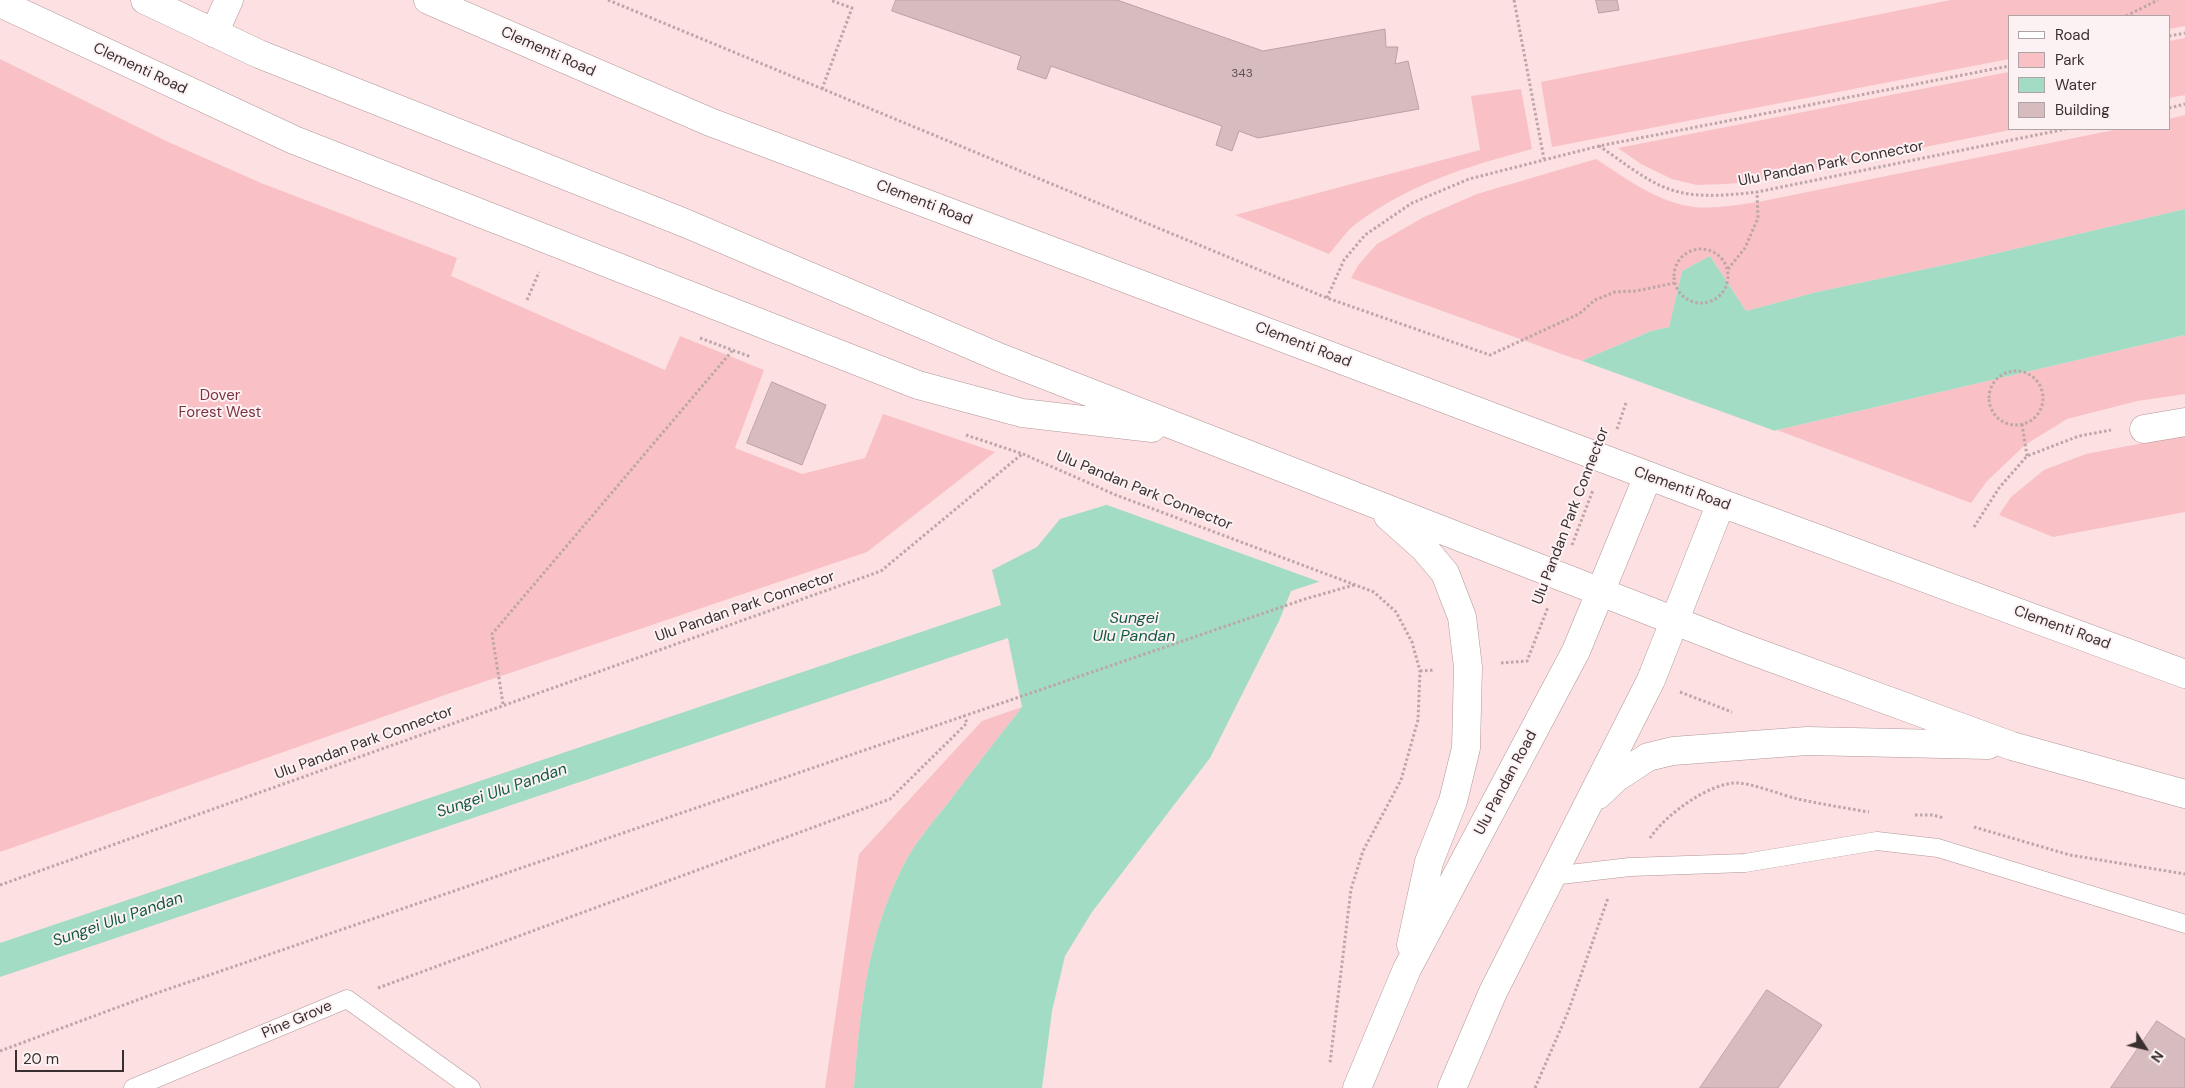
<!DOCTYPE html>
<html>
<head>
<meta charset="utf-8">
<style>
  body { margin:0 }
  #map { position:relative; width:2185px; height:1088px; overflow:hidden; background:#fce0e2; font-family:"DM Sans",sans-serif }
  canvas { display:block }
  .legend { position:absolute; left:2008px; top:15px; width:162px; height:115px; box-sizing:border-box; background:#fdf2f3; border:1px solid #afa4a5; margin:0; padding:6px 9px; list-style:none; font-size:15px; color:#3a2f30 }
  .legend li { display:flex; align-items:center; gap:10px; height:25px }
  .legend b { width:25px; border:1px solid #afa4a5 }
  .north { position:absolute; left:2120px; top:1023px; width:50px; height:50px; -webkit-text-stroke:4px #fdf2f3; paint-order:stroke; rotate:125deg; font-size:14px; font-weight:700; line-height:20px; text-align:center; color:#3a2f30 }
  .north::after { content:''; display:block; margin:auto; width:18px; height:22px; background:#3a2f30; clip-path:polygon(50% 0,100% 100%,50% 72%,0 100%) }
  .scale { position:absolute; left:15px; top:1050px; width:109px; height:22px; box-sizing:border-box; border:2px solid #3a2f30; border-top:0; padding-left:6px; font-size:15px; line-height:18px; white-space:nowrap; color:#3a2f30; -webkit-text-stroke:4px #fdf2f3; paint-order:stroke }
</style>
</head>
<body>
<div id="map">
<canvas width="2185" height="1088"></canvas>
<ul class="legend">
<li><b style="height:6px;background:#fff"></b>Road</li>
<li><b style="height:14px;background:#f9c0c6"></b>Park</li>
<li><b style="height:14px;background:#a3dcc4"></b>Water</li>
<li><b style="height:14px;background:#d7bcbf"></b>Building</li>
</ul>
<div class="north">N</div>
<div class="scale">20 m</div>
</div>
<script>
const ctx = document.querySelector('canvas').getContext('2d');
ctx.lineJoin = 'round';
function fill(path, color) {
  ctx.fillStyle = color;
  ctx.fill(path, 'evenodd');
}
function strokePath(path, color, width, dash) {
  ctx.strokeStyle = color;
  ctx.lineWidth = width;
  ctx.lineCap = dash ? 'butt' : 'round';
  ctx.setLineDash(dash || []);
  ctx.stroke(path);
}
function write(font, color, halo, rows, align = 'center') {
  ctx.font = font + ' "DM Sans",sans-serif';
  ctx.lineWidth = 4;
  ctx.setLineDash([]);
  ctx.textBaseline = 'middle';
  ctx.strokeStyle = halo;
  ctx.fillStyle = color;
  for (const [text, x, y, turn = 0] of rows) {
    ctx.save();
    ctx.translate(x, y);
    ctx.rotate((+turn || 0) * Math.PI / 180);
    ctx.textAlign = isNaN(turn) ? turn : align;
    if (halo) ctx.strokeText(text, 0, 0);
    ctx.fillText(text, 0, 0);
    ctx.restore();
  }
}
const green = new Path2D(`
  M1951 0H2185V26L2169 29V16H2009V59L1552 147 1541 82Z
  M2185 38V95L2169 98V41Z
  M0 59 166 141 261 183 457 258 451 276 665 370 680 336 764 370 735 448 802 474 865 458 883 414 995 452 867 552 442 696 0 852Z
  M2009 72V129H2015L1755 181 1726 184 1697 185 1672 179 1641 164 1618 148Z
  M1521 89 1532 149C1469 166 1411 183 1357 223 1346 231 1338 244 1329 254L1235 215 1480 150 1471 96Z
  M2185 115V209L1968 260 1817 292 1746 311 1710 256 1682 271 1669 327 1651 331 1581 361 1351 278 1359 264 1377 244 1424 217 1477 194 1596 159C1624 177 1654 200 1688 206 1710 210 1736 205 1758 202L2119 129H2169V119Z
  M2185 335V394L2137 401 2067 419 2025 445 1987 481 1971 503 1777 430Z
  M2185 435V512L2053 537 1999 515 2011 497 2044 470 2086 454Z
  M1022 707C997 739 972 771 948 803 932 823 913 845 902 868 867 938 860 1011 854 1088H825L859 854 982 721Z`);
const water = new Path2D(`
  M2185 209V335L1777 430 1291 591 1279 621 1210 758 1092 912 1065 956 1052 1011 1042 1088H854C860 1011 867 938 902 868 913 845 932 823 948 803 972 771 997 739 1022 707L1008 638 0 977V943L1001 605 992 570 1037 547 1060 519 1581 361 1651 331 1669 327 1682 271 1710 256 1746 311 1817 292 1968 260Z`);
const pier = new Path2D(`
  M1577 359 1778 432 1323 583 1107 505 1113 500Z`);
const building = new Path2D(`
  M896 0H1117L1263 51 1385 29 1386 47H1398L1395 64 1408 61 1419 109 1258 138 1239 131 1232 151 1216 145 1222 126 1051 66 1046 79 1017 69 1021 56 892 11Z
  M1596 0H1617L1619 10 1599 13Z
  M772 382 826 405 802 465 747 443Z
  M1767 990 1822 1025 1778 1088H1700Z
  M2157 1021 2185 1039V1088H2111Z`);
const path = new Path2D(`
  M608 0 1327 298 1490 355 1579 314 1595 300 1615 292 1636 291 1674 283
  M1514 0 1544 159
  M2126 16 2158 0
  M2169 36 2185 33
  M822 89 852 8 830 0
  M2169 108 2185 104
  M1599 146C1619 159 1647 182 1669 189 1697 199 1728 195 1757 192L2066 129
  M1674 276a27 27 0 1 1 54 0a27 27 0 1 1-54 0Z
  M1728 269 1745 248 1758 218 1757 192
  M1327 298 1344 260 1365 235 1412 203 1469 179 1599 146 2009 66
  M527 300 539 272
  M700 338 751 357
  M1989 398a27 27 0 1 1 54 0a27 27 0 1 1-54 0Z
  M2022 424 2027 456
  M1617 429 1626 403
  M966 435 1023 454 1116 495 1374 592 1396 612 1412 642 1420 671 1418 720 1401 780 1363 851 1351 889 1330 1063
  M1974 527 1999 488 2027 456 2079 436 2111 430
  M1572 545 1593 490
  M1501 663 1527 661 1548 607
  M1420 671 1435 670
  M1680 692 1732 712
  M503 704 492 634 732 351
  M1915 815H1933L1944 818
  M1974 827 2070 855 2185 874
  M1650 838C1665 815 1710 782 1738 783 1755 784 1781 795 1798 799 1821 804 1845 808 1869 812
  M0 885 881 571 1022 454
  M378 988 890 799 967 723 964 715
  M0 1051 148 996 1305 599 1354 585
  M1535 1088 1568 1012 1608 898`);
const service = new Path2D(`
  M1552 876 1630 867 1745 863 1877 841 1938 848 2185 924
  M133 1088 347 999 471 1088`);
const minor = new Path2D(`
  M2144 429 2185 422`);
const secondary = new Path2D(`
  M214 33 229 0`);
const primary = new Path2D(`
  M145 0 259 54 685 223 1001 358 1739 646 2012 746 2185 794
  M428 0 710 122 1721 503 2185 674
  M0 3 294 140 918 385 1022 413 1152 428
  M1388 516 1424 548 1445 573 1462 617 1468 667 1466 748 1453 801 1429 862 1411 945
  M1598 795 1616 778 1648 757 1673 751 1807 741 1988 745
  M1357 1088 1407 969 1576 651 1648 476
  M1452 1088 1493 992 1651 680 1721 503`);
const numberNames = [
  ["343",1242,74]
];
const streetNames = [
  ["Clementi Road",548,52,24],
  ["Clementi Road",140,69,25],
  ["Ulu Pandan Park Connector",1831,164,-11],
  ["Clementi Road",924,203,21],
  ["Clementi Road",1303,345,21],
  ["Clementi Road",1682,489,20],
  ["Ulu Pandan Park Connector",1144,491,22],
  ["Ulu Pandan Park Connector",1571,516,-69],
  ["Ulu Pandan Park Connector",745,607,-19],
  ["Clementi Road",2062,628,20],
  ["Ulu Pandan Park Connector",364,743,-20],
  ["Ulu Pandan Road",1506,783,-62],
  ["Pine Grove",297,1020,-23]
];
const parkNames = [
  ["Dover",220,396],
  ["Forest West",220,413]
];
const waterNames = [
  ["Sungei",1134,619],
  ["Ulu Pandan",1134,637],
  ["Sungei Ulu Pandan",502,791,-19],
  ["Sungei Ulu Pandan",118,920,-19]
];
fill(green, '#f9c0c6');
fill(water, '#a3dcc4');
fill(pier, '#fce0e2');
fill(building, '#d7bcbf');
strokePath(building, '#bba0a3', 1);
strokePath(service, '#b19699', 19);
strokePath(minor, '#b19699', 29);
strokePath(secondary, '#b19699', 29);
strokePath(primary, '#b19699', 29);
strokePath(path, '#bca6a7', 3, [2.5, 2.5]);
strokePath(service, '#fff', 18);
strokePath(minor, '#fff', 28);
strokePath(secondary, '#fff', 28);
strokePath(primary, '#fff', 28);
write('12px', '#615254', null, numberNames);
write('15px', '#3a2f30', '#fdf2f3', streetNames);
write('15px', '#7a3440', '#fdf2f3', parkNames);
write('italic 16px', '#105943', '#fdf2f3', waterNames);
</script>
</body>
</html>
